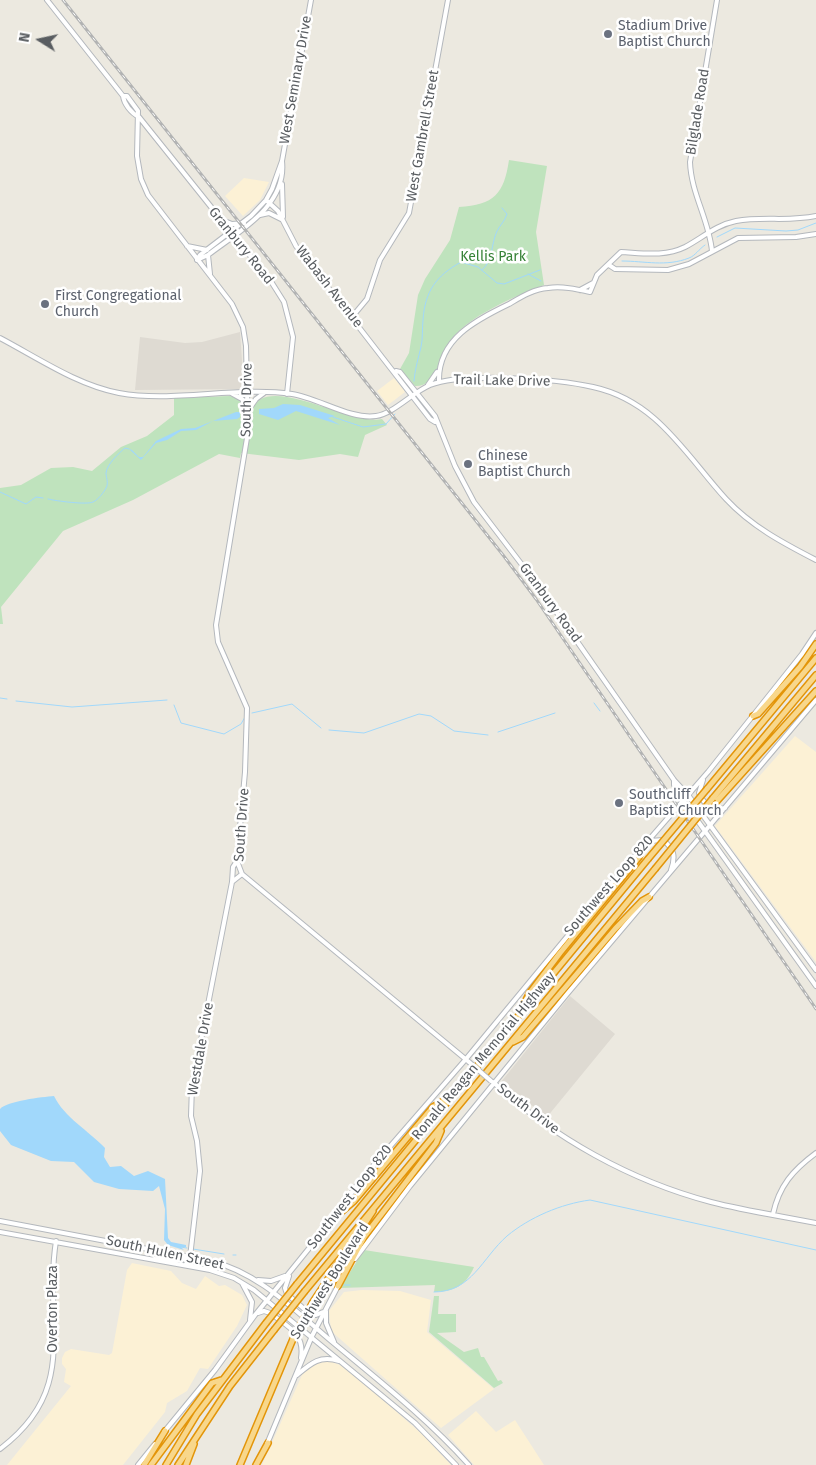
<!DOCTYPE html>
<html>
<head>
<meta charset="utf-8">
<style>
  body { margin:0 }
  #map { position:relative; width:816px; height:1465px; overflow:hidden; background:#ece9e0; font-family:"Fira Sans",sans-serif }
  canvas { display:block }
  .north { position:absolute; left:15px; top:15px; width:50px; height:50px; -webkit-text-stroke:4px #fff; paint-order:stroke; rotate:280deg; font-size:14px; font-weight:700; line-height:20px; text-align:center; color:#595d61 }
  .north::after { content:''; display:block; margin:auto; width:18px; height:22px; background:#595d61; clip-path:polygon(50% 0,100% 100%,50% 72%,0 100%) }
</style>
</head>
<body>
<div id="map">
<canvas width="816" height="1465"></canvas>
<div class="north">N</div>
</div>
<script>
const ctx = document.querySelector('canvas').getContext('2d');
ctx.lineJoin = 'round';
function fill(path, color) {
  ctx.fillStyle = color;
  ctx.fill(path, 'evenodd');
}
function strokePath(path, color, width, dash) {
  ctx.strokeStyle = color;
  ctx.lineWidth = width;
  ctx.lineCap = dash ? 'butt' : 'round';
  ctx.setLineDash(dash || []);
  ctx.stroke(path);
}
function write(font, color, halo, rows, align = 'center') {
  ctx.font = font + ' "Fira Sans",sans-serif';
  ctx.lineWidth = 5;
  ctx.setLineDash([]);
  ctx.textBaseline = 'middle';
  ctx.strokeStyle = halo;
  ctx.fillStyle = color;
  for (const [text, x, y, turn = 0] of rows) {
    ctx.save();
    ctx.translate(x, y);
    ctx.rotate((+turn || 0) * Math.PI / 180);
    ctx.textAlign = isNaN(turn) ? turn : align;
    if (halo) ctx.strokeText(text, 0, 0);
    ctx.fillText(text, 0, 0);
    ctx.restore();
  }
}
const commercial = new Path2D(`
  M244 178 269 182 260 200 243 216 225 196Z
  M394 378 405 392 388 405 377 391Z
  M795 736 816 752V962L715 826Z
  M132 1263 171 1271 182 1283 196 1289 205 1276 219 1286 225 1285 242 1295 247 1305 237 1326 208 1369 200 1368 187 1391 167 1403 165 1412 123 1465H7L71 1386 64 1382 66 1369 62 1364V1358L65 1352 71 1349 109 1355 112 1353 127 1270Z
  M362 1290 400 1291 431 1300 427 1332 494 1389 441 1428 331 1331 329 1311 344 1292Z
  M328 1360 342 1366 375 1393 423 1435 451 1465H262L302 1375 308 1367 319 1361Z
  M476 1411 496 1432 515 1420 544 1465H474L448 1435Z`);
const education = new Path2D(`
  M240 332 244 389 135 390 140 337 185 343 202 342Z
  M570 996 615 1034 547 1117 501 1082Z`);
const green = new Path2D(`
  M509 160 547 166 536 232 544 285C516 296 465 317 449 343 439 357 437 387 415 386L400 369 409 353 418 295 425 279 450 240 459 207C494 205 504 194 509 160Z
  M230 396 239 400 246 411H252C263 370 353 427 382 419L387 425 365 435 358 457 340 454 299 460 241 453 240 458 219 454 133 500 63 531 1 607 3 624H0V488L21 485 51 468 73 467 92 471 121 447 147 436 174 415V398Z
  M364 1250 474 1267C466 1286 453 1292 434 1292L435 1285 340 1288Z
  M434 1296H439L438 1314H456V1332L437 1333 464 1352 478 1348 481 1357H484L498 1381 501 1380 503 1383 494 1388 429 1332Z`);
const water = new Path2D(`
  M283 404 300 405 335 416 328 418 340 425 296 411 278 420 259 414V409L274 408Z
  M236 412H240V417L237 419 213 421 196 430 181 431 167 440 156 443 141 460 129 449 132 450 139 457H143L156 441 181 429 195 428Z
  M54 1096C64 1117 89 1131 105 1148L104 1157 110 1167 121 1166 134 1176 148 1171 165 1179 168 1238 171 1242 186 1245V1247H181L184 1250 168 1245 164 1240 165 1209 159 1186 153 1191 119 1189 94 1182 74 1162 51 1161 11 1145 0 1131V1109C7 1101 42 1097 54 1096Z`);
const stream = new Path2D(`
  M717 237 735 228 786 231 798 230 816 223
  M622 261C645 261 666 267 689 258 695 256 699 249 705 245
  M482 270C493 261 491 244 497 231 500 225 505 221 507 214L502 208
  M528 274 541 281
  M414 381C415 369 418 359 421 347 423 338 422 329 423 320 425 291 436 276 461 262L478 267 497 283 504 284 540 270
  M333 417 363 427 386 424 395 414
  M0 492 26 504 36 497 43 498
  M48 499C56 501 87 505 93 502 98 500 104 492 106 488 109 483 106 478 106 473 107 464 119 453 125 448L129 449
  M0 698 7 699
  M16 701 72 707 167 700
  M594 703 600 711
  M174 705 181 723 224 734 241 724 245 717
  M252 713 292 704 321 728
  M329 730 364 733 419 714 431 716 454 731 488 735
  M498 732 555 713
  M180 1247 187 1248
  M193 1249 224 1254
  M233 1255H236
  M344 1285H350
  M434 1292C472 1292 482 1258 507 1236 530 1217 561 1204 590 1200L816 1250`);
const secondary = new Path2D(`
  M47 0 123 96C124 104 131 113 139 117L272 283 284 302 293 337 287 394
  M123 96H127L138 111 137 156 141 179 148 195 232 304 243 327 246 346 248 432 216 625 218 642 247 708 245 772 237 861 242 874 469 1062
  M282 184 283 217
  M266 200 278 211 296 246 430 419 435 422
  M260 215 269 213 281 219
  M222 220 232 224 244 223
  M187 246 207 250
  M712 251C709 220 691 193 690 162L717 0
  M208 255 210 274
  M197 260 200 255 251 216 266 200 272 189 282 161 311 0
  M197 260 208 255C239 231 287 206 282 161
  M609 265 615 269 668 270 689 264 738 238 796 237 816 234
  M580 290 593 283
  M352 317 367 299 380 260 409 213 448 0
  M0 338C38 358 77 385 119 393 173 403 236 386 292 394 318 398 351 420 376 416 393 414 413 392 430 385 462 372 558 379 593 387 657 401 685 454 726 499 751 526 783 543 816 560
  M396 371 400 372 435 416 455 466 474 502 539 587 674 780 688 795 816 970
  M439 381C438 339 476 320 509 304 521 297 534 289 548 288 562 286 576 289 590 292L597 275 621 252C642 253 665 257 685 247 702 238 716 225 736 221 763 216 789 222 816 216
  M428 385 437 372
  M231 393 242 399 249 409 256 399 264 393
  M674 780V785L687 806 816 986
  M703 780 699 793C704 805 712 811 725 808
  M650 841 663 840C674 849 676 856 671 870
  M232 882 233 867 237 861
  M493 1082C554 1138 631 1181 711 1202 746 1211 781 1216 816 1223
  M773 1214C779 1186 793 1170 816 1153
  M0 1221 211 1261C259 1273 293 1309 330 1340 378 1380 427 1418 469 1465
  M0 1232 210 1270 234 1278 254 1290 415 1423 456 1465
  M190 1257 200 1171 197 1141 191 1116 192 1086 232 882 242 874
  M154 1259 181 1260 190 1257
  M355 1259 410 1186 567 994 816 700
  M185 1265 194 1262 219 1264
  M289 1276 285 1288 287 1294 310 1314 316 1315 323 1312
  M258 1280 271 1281 285 1276
  M242 1283 252 1302 250 1320
  M326 1311V1323L334 1342
  M258 1313 264 1311 270 1313C288 1327 305 1333 301 1358
  M297 1375C311 1363 320 1355 339 1361
  M164 1432 215 1370 255 1315 332 1220 360 1181 466 1059 613 881 708 772 802 654 816 633
  M267 1444 312 1336 339 1284
  M0 1449C81 1388 43 1324 56 1241
  M138 1465 155 1444`);
const highway = new Path2D(`
  M753 716 758 714 800 667 816 644
  M707 789 816 658
  M713 798 816 675
  M716 802 816 691
  M524 1004 529 994 560 953 639 857 643 848
  M513 1042 523 1037 615 929 642 901 649 897
  M332 1220 354 1201 433 1107 447 1099
  M297 1284 648 859
  M338 1286 364 1237 436 1143 441 1131
  M305 1291 655 869
  M313 1302 373 1211
  M144 1465 165 1431
  M151 1465 212 1383 221 1380
  M166 1465 197 1414 266 1323
  M178 1465 230 1386 274 1330
  M186 1465 194 1444
  M240 1465 293 1339
  M256 1465 268 1443`);
const rail = new Path2D(`
  M63 0 503 555 536 599 816 1009`);
const secondaryBridge = new Path2D(`
  M469 1062 491 1081`);
const highwayBridge = new Path2D(`
  M648 859 707 789
  M655 869 713 798
  M266 1323 297 1284
  M274 1330 305 1291
  M293 1339 313 1302`);
const markers = [
  [608,34,5,"#6b7280"],
  [45,304,5,"#6b7280"],
  [468,464,5,"#6b7280"],
  [619,803,5,"#6b7280"]
];
const worshipNames = [
  ["Stadium Drive",618,26],
  ["Baptist Church",618,42],
  ["First Congregational",55,296],
  ["Church",55,312],
  ["Chinese",478,456],
  ["Baptist Church",478,472],
  ["Southcliff",629,795],
  ["Baptist Church",629,811]
];
const streetNames = [
  ["West Seminary Drive",296,80,-80],
  ["Bilglade Road",698,112,-81],
  ["West Gambrell Street",423,136,-80],
  ["Granbury Road",241,246,51],
  ["Wabash Avenue",329,287,52],
  ["Trail Lake Drive",502,381,1],
  ["South Drive",247,400,-89],
  ["Granbury Road",550,603,54],
  ["South Drive",242,825,-86],
  ["Southwest Loop 820",609,886,-49],
  ["Westdale Drive",201,1049,-80],
  ["Ronald Reagan Memorial Highway",484,1056,-50],
  ["South Drive",528,1109,37],
  ["Southwest Loop 820",350,1197,-52],
  ["South Hulen Street",165,1253,12],
  ["Southwest Boulevard",330,1281,-58],
  ["Overton Plaza",53,1309,-90]
];
const parkNames = [
  ["Kellis Park",493,257]
];
fill(commercial, '#fcf1d5');
fill(education, '#dedad2');
fill(green, '#bfe3bd');
fill(water, '#a1d8fb');
strokePath(stream, '#a1d8fb', 1);
strokePath(secondary, '#b4b8bd', 6);
strokePath(highway, '#e39509', 8);
strokePath(secondary, '#fff', 4);
strokePath(highway, '#f8d78b', 5);
strokePath(rail, '#b2b3b3', 3);
strokePath(rail, '#fff', 1, [4]);
strokePath(secondaryBridge, '#b4b8bd', 6, []);
strokePath(highwayBridge, '#e39509', 8, []);
strokePath(secondaryBridge, '#fff', 4);
strokePath(highwayBridge, '#f8d78b', 5);
for (const [x, y, r, color] of markers) {
  const dot = new Path2D();
  dot.arc(x, y, r, 0, 2 * Math.PI);
  ctx.fillStyle = color;
  ctx.fill(dot);
  strokePath(dot, '#fff', 2);
}
write('14px', '#5b616d', '#fff', worshipNames, 'left');
write('14px', '#595d61', '#fff', streetNames);
write('14px', '#378237', '#fff', parkNames);
</script>
</body>
</html>
